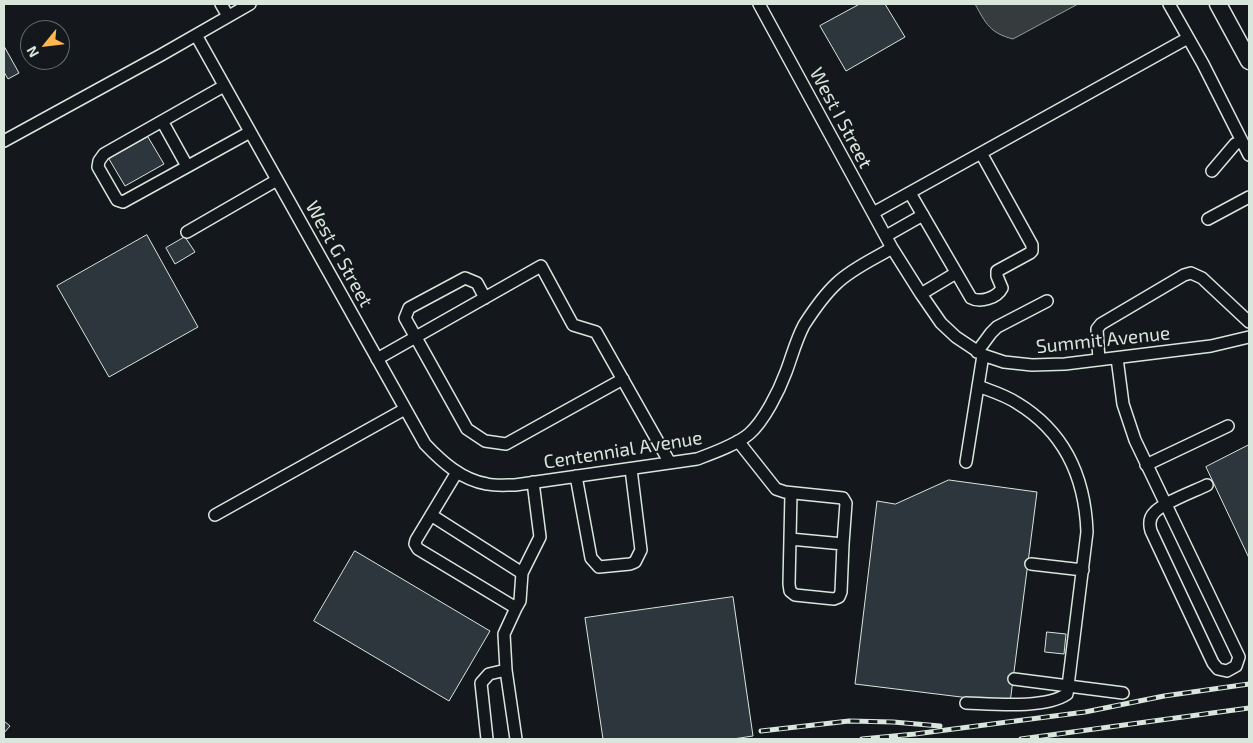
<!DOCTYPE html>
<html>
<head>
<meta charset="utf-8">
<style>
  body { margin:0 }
  #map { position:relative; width:1253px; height:743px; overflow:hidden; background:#14181c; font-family:"Exo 2",sans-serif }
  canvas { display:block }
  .frame { position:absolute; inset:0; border:5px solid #d8e6dc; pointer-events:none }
  .north { position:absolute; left:20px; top:20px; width:50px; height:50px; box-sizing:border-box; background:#14181c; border:1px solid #626a69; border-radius:50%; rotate:241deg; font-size:14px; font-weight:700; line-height:20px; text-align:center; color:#d8e6dc }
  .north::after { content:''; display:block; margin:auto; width:18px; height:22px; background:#ffb74d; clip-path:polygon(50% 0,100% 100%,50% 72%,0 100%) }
</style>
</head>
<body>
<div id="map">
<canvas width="1253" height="743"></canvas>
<div class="frame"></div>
<div class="north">N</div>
</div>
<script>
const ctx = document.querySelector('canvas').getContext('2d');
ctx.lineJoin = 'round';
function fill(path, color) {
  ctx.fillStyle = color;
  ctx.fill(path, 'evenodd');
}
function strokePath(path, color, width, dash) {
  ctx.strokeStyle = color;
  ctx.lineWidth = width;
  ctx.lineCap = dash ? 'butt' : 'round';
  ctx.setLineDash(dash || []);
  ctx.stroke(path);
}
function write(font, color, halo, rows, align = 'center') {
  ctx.font = font + ' "Exo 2",sans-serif';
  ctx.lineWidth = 4;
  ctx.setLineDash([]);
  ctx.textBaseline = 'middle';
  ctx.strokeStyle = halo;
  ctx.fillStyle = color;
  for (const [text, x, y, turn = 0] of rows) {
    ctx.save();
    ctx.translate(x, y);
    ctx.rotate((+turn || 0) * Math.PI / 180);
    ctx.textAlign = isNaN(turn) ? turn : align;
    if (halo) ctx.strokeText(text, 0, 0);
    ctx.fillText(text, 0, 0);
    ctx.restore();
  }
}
const water = new Path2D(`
  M975 4H1078L1013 39C990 33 986 24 975 4Z`);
const building = new Path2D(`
  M860 4H885L905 37 846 71 820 26Z
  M4 46 19 73 8 79 4 72Z
  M148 137 164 164 125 186 109 159Z
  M147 235 198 327 109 377 57 286Z
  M185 237 195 252 175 264 166 248Z
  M1249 445V558L1206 467Z
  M949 480 1037 492 1010 703 855 684 877 501 895 504Z
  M355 551 490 631 449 701 314 621Z
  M733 597 753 736 733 739H603L585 618Z
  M1047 632 1066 634 1064 654 1045 652Z
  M4 721 10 726 4 733Z`);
const minor = new Path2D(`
  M221 4 228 16
  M759 4 892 248 921 294 941 323 956 337 983 355 1004 362 1032 365 1065 364 1211 346 1249 337
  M1169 4 1203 64 1249 155
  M196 35 425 444C442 462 462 480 487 484 496 486 506 485 515 485L697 459C713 453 736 445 749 434 764 421 779 391 786 372 792 356 796 340 804 325 813 311 825 294 837 283 853 268 874 259 892 248
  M224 86 104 154 99 161 98 167 117 200 123 202 250 132
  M162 121 187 166
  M4 141 161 55 250 4
  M1212 171 1235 144 1242 141
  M910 193 971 298C980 303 997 298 1002 288L997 276V271L1030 253 1032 251V245L981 153
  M873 213 1188 38
  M1208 219 1249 197
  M187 232 277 180
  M886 236 923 215
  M921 294 956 273
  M485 298 477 283 465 278 409 308 405 318 467 429 485 441 506 444 623 379
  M977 352 991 333 997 327 1047 301
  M1117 358 1123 404 1135 440 1239 657 1236 666 1227 671 1218 669 1213 663 1151 531C1149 524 1149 518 1154 513 1162 503 1195 491 1207 485
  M377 359 541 266 573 325 596 332 670 463
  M1099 360 1097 329 1101 324 1184 275 1191 273 1202 278 1249 322
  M738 441 776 489 785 492 843 498 846 503 843 544 790 539
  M966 462 983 355
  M1146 465 1228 426
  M457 472 416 540 415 544 418 549 516 608 504 634 506 670 516 739
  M576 476 591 558 599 567 630 564 635 562 641 550 631 469
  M791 493 789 584 790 591 795 595 834 599 839 597 841 592 843 544
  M215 515 405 409
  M431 515 522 573 520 601 516 608
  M1031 564 1083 570
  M522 573 540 537 533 482
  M1014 679 1123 693
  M966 703C994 704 1045 709 1067 694L1087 532C1085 477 1065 432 1017 403 1005 395 991 391 978 386
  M487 739 481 683 489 674 506 670`);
const highway = new Path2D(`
  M1218 4 1249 61`);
const rail = new Path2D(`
  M761 731 849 721 893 722 940 726
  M862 739 915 734 1085 712 1164 696 1249 684
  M1021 739 1249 708`);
const streetNames = [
  ["West I Street",841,118,62],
  ["West G Street",339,254,61],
  ["Summit Avenue",1103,340,-6],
  ["Centennial Avenue",623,450,-9]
];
fill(water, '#363b3e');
strokePath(water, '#939e99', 1);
fill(building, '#2c363c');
strokePath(building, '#d8e6dc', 1);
strokePath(minor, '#d8e6dc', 14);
strokePath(highway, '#d8e6dc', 19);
strokePath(minor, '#14181c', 11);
strokePath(highway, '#14181c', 16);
strokePath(rail, '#d8e6dc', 5);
strokePath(rail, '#14181c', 3, [9]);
write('19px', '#d8e6dc', '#14181c', streetNames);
</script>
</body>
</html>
